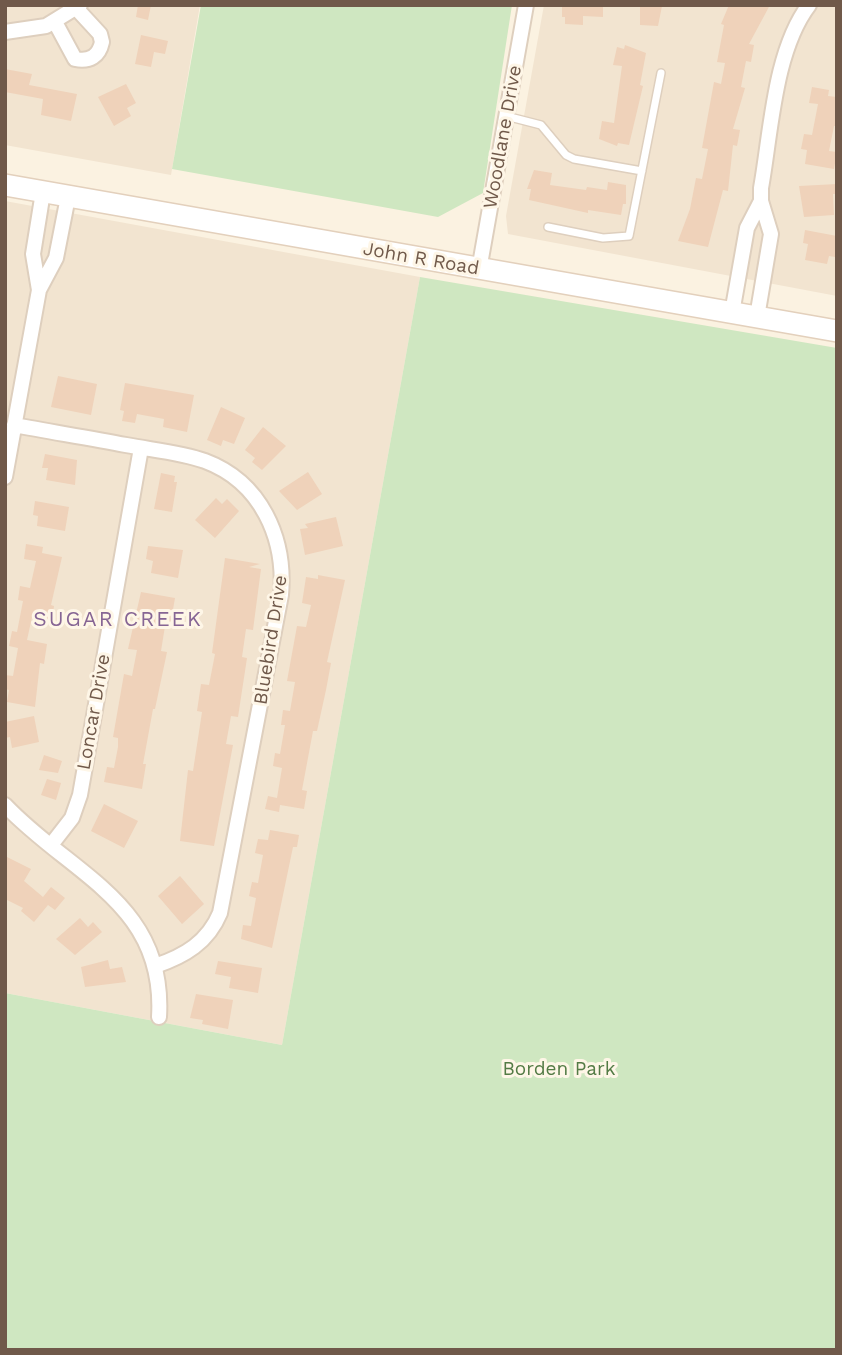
<!DOCTYPE html>
<html>
<head>
<meta charset="utf-8">
<style>
  body { margin:0 }
  #map { position:relative; width:842px; height:1355px; overflow:hidden; background:#fbf2e1; font-family:"Work Sans",sans-serif }
  canvas { display:block }
  .frame { position:absolute; inset:0; border:7px solid #70594a; pointer-events:none }
</style>
</head>
<body>
<div id="map">
<canvas width="842" height="1355"></canvas>
<div class="frame"></div>
</div>
<script>
const ctx = document.querySelector('canvas').getContext('2d');
ctx.lineJoin = 'round';
function fill(path, color) {
  ctx.fillStyle = color;
  ctx.fill(path, 'evenodd');
}
function strokePath(path, color, width, dash) {
  ctx.strokeStyle = color;
  ctx.lineWidth = width;
  ctx.lineCap = dash ? 'butt' : 'round';
  ctx.setLineDash(dash || []);
  ctx.stroke(path);
}
function write(font, color, halo, rows, align = 'center') {
  ctx.font = font + ' "Work Sans",sans-serif';
  ctx.lineWidth = 6;
  ctx.setLineDash([]);
  ctx.textBaseline = 'middle';
  ctx.strokeStyle = halo;
  ctx.fillStyle = color;
  for (const [text, x, y, turn = 0] of rows) {
    ctx.save();
    ctx.translate(x, y);
    ctx.rotate((+turn || 0) * Math.PI / 180);
    ctx.textAlign = isNaN(turn) ? turn : align;
    if (halo) ctx.strokeText(text, 0, 0);
    ctx.fillText(text, 0, 0);
    ctx.restore();
  }
}
const residential = new Path2D(`
  M5 5H200L171 175 5 145Z
  M544 5H837V296L508 234 506 216Z
  M5 201 420 277 282 1045 5 993Z`);
const green = new Path2D(`
  M201 5H512L483 193 438 217 172 169Z
  M420 277 837 348V1350H5V993L282 1045Z`);
const building = new Path2D(`
  M138 5H151L148 20 136 17Z
  M603 5V17L583 16V25L565 24V17H562V6Z
  M640 5 662 6 658 26 640 25Z
  M729 5H770L749 44 754 45 751 62 746 61 741 87 745 88 733 129 740 130 737 146 733 145 728 191 723 190 708 247 678 241 690 209 696 178 702 179 708 149 702 148 714 82 721 84 725 63 717 62 724 25 721 24Z
  M141 35 168 41 165 54 154 52 151 67 135 64Z
  M625 45 646 53 640 85 643 86 629 145 618 143 617 146 599 139 602 121 614 123 622 66 613 65 617 47 624 49Z
  M5 69 32 74 29 85 77 94 71 121 41 115 43 99 5 92Z
  M126 84 136 103 127 108 131 116 114 126 98 97Z
  M812 87 829 90 828 96 837 97V126H834L829 151 837 152 834 169 805 164 807 150 801 149 804 134 812 135 818 104 809 103Z
  M534 170 552 173 550 185 586 190 587 187 607 190 608 182 626 185V204H623L621 215 588 210V213L529 200 531 189H527Z
  M837 184V194H833L834 215 804 217 799 186Z
  M805 230 837 236 835 257 829 256 827 264 805 260 808 244 803 243Z
  M58 376 97 384 91 415 51 407Z
  M125 383 194 395 187 432 163 427 164 419 137 414 135 423 122 421 124 411 120 410Z
  M221 407 245 418 234 444 223 440 221 446 207 440Z
  M263 427 286 446 262 470 252 462 255 458 245 450Z
  M45 454 77 460 75 485 46 480 48 468H42Z
  M308 472 322 494 297 510 279 491Z
  M161 473 175 476 174 482H177L172 512 154 509Z
  M216 498 222 504 227 499 239 511 215 538 195 520Z
  M35 501 69 507 65 531 37 526 38 516 33 515Z
  M336 517 343 546 305 555 300 529 308 528 305 524Z
  M26 544 43 547 42 553 62 557 51 605 54 606 52 620 32 617 27 640 47 644 44 664 40 663 35 707 7 702 9 690 5 689V675L13 676 18 648 9 646 12 631 17 632 23 601 18 600 20 586 30 588 36 561 24 559Z
  M148 546 183 550 178 578 151 573 153 561 146 559Z
  M225 558 260 564 249 567 261 569 253 630 246 629 242 657 247 658 238 717 231 716 226 744 233 745 214 846 180 841 188 770 193 771 202 712 197 711 201 684 209 685 215 654 212 653Z
  M318 575 345 580 327 662 331 663 326 690 317 731H313L302 790 307 791 304 809 280 805 279 812 265 809 268 796 277 798 282 768 273 766 275 753 280 754 285 725H281L283 710 290 711 295 682 287 681 297 626 306 627 311 605 302 603 306 577 318 579Z
  M141 592 175 598 171 621 166 620 161 651 167 652 155 709H153L143 764H146L142 789 104 782 107 767 114 768 118 747V738L113 737 124 674 132 676 137 650 128 649Z
  M34 716 39 742 12 748 10 737 5 738V722Z
  M44 755 62 761 58 773 39 770Z
  M47 779 61 783 56 800 41 795Z
  M104 804 138 821 124 848 91 831Z
  M270 830 299 835 297 847H293L272 948 241 939 243 925 251 926 256 898 249 896 252 882 258 883 263 855 255 853 258 839 268 840Z
  M5 856 31 869 24 881 43 897 51 887 65 898 55 910 48 905 34 922 21 911 23 908 5 899Z
  M180 876 204 904 182 924 158 896Z
  M80 918 88 927 93 922 102 932 75 955 56 939Z
  M108 960 110 969 122 967 126 982 85 987 81 967Z
  M218 961 262 968 258 993 229 988 231 977 215 974Z
  M196 994 233 1000 228 1029 202 1024 203 1020 190 1018Z`);
const service = new Path2D(`
  M506 116 541 125 566 155 574 159 642 171
  M548 227 603 238 629 236 661 73`);
const minor = new Path2D(`
  M55 22 75 59C90 62 99 56 102 42L100 34 76 8
  M5 32 46 26 80 5
  M479 270 526 5
  M39 290 33 254 43 192
  M732 313 747 228 761 201
  M757 317 771 234 761 201V188C771 133 774 51 809 5
  M14 425C52 432 89 438 126 445 152 450 180 452 205 461 261 482 286 538 281 595L220 913C208 942 185 956 155 966
  M5 477 39 290 56 258 68 197
  M5 805C71 875 166 903 159 1017
  M51 845 72 818 80 795 141 448`);
const secondary = new Path2D(`
  M5 185 837 331`);
const streetNames = [
  ["Woodlane Drive",503,137,-80],
  ["John R Road",421,259,10],
  ["Bluebird Drive",271,640,-81],
  ["Loncar Drive",94,712,-80]
];
const parkNames = [
  ["Borden Park",559,1069]
];
const neighbourhoodNames = [
  ["SUGAR CREEK",118,620]
];
fill(residential, '#f2e4d0');
fill(green, '#cfe7c1');
fill(building, '#efd2ba');
strokePath(service, '#decfbe', 10);
strokePath(minor, '#decfbe', 18);
strokePath(secondary, '#e3d0bc', 24);
strokePath(service, '#fff', 7);
strokePath(minor, '#fff', 14);
strokePath(secondary, '#fff', 21);
write('19px', '#70594a', '#fef6e7', streetNames);
write('19px', '#537b45', '#fef6e7', parkNames);
ctx.letterSpacing = '2px';
write('21px', '#866594', '#fef6e7', neighbourhoodNames);
ctx.letterSpacing = '0px';
</script>
</body>
</html>
